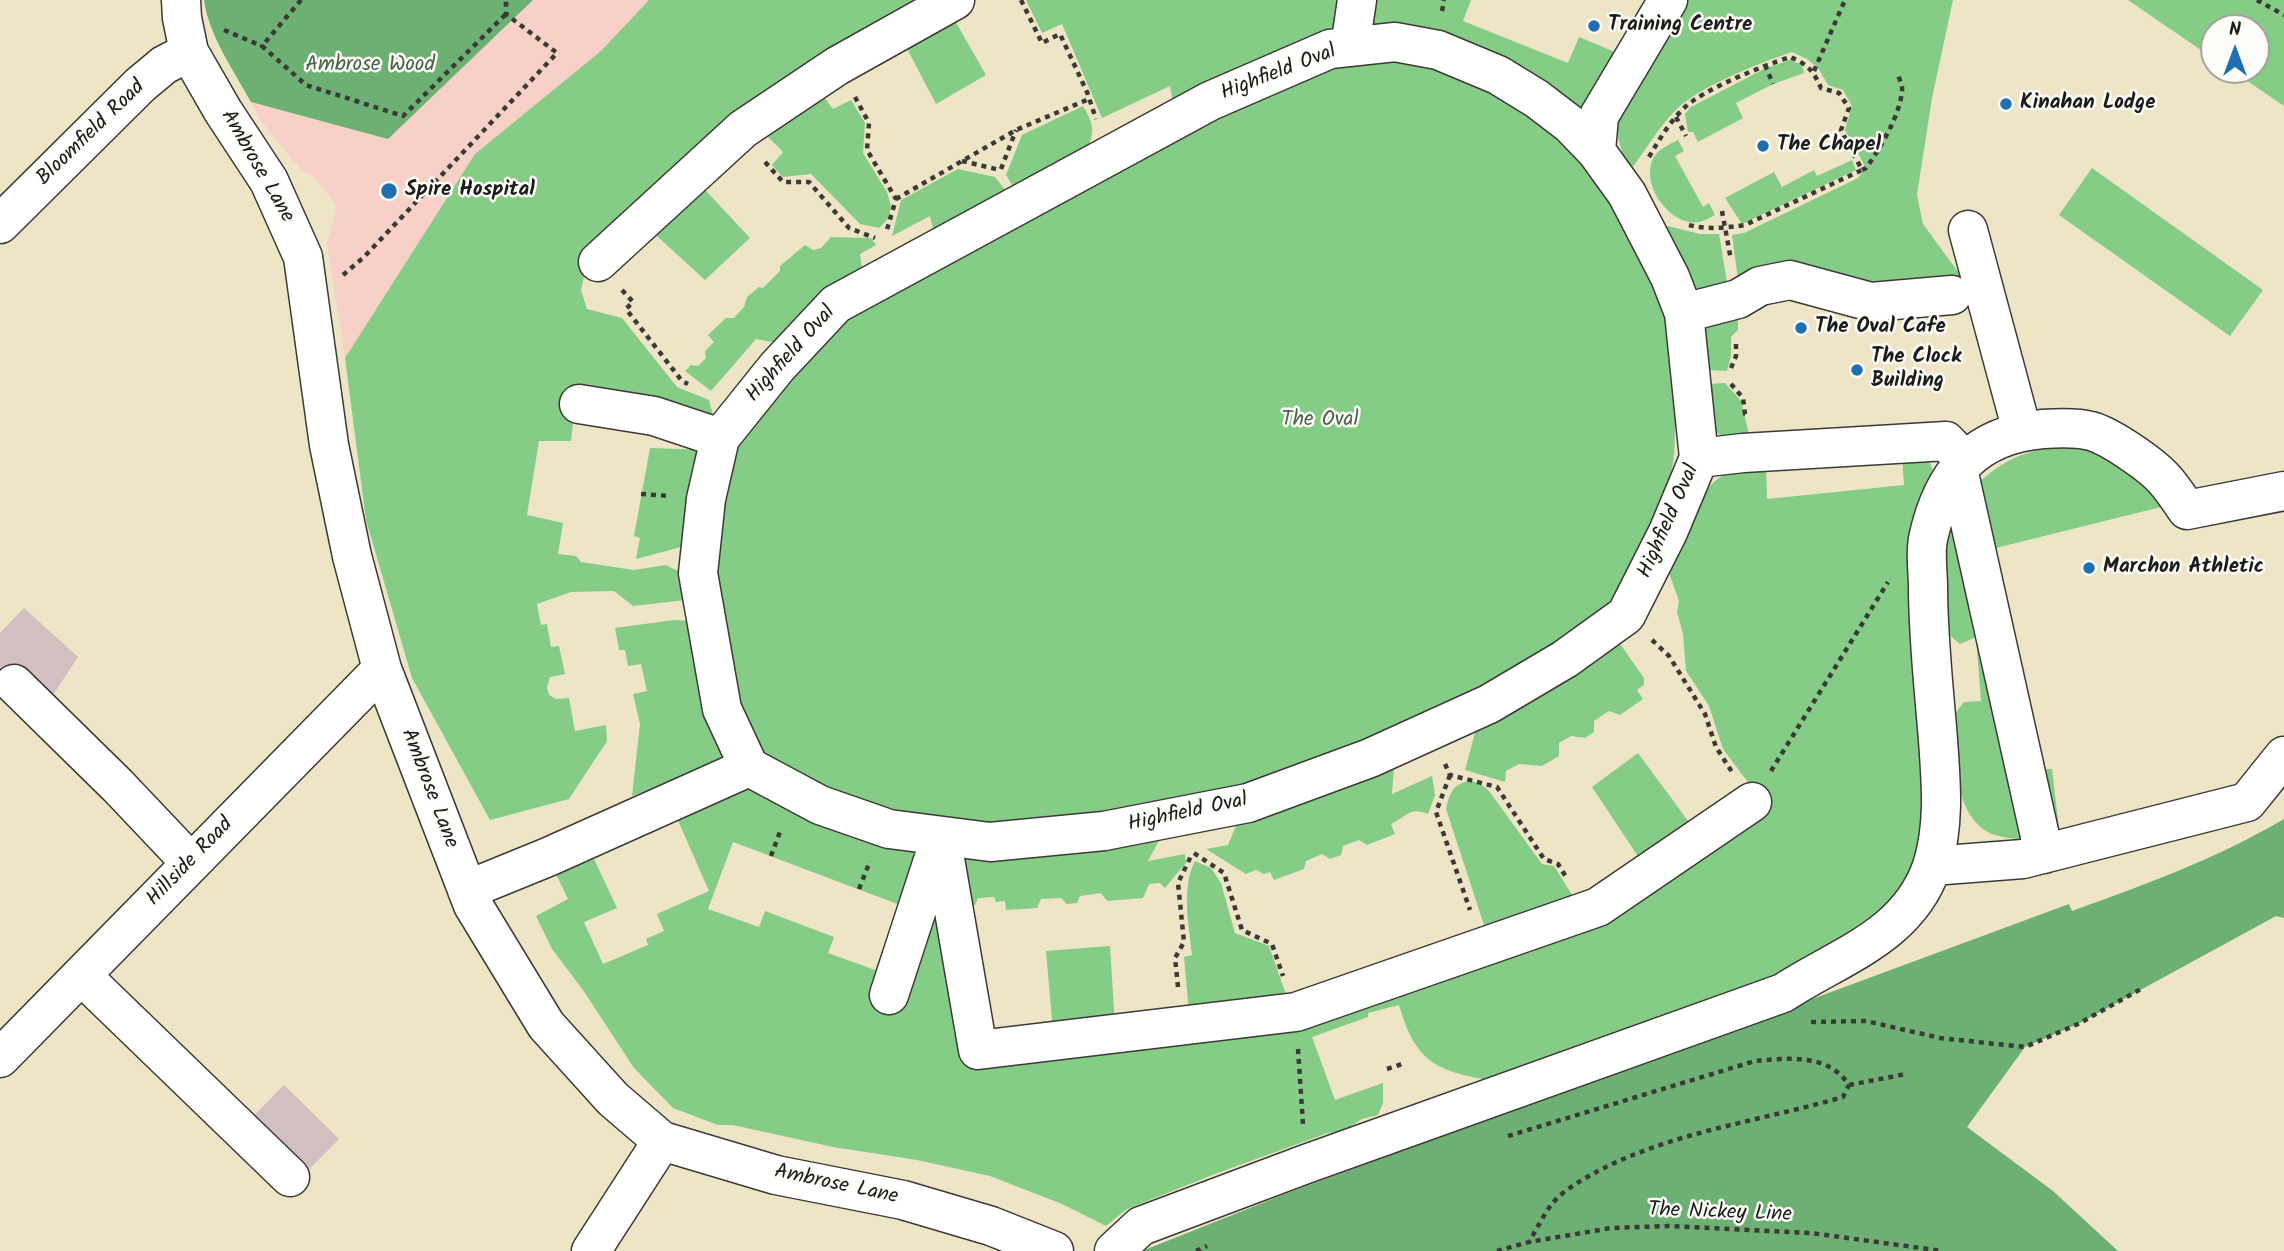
<!DOCTYPE html>
<html>
<head>
<meta charset="utf-8">
<style>
  body { margin:0 }
  #map { position:relative; width:2284px; height:1251px; overflow:hidden; background:#eee5c7; font-family:Kalam,sans-serif }
  canvas { display:block }
  .north { position:absolute; left:2200px; top:14px; width:70px; height:70px; box-sizing:border-box; background:#fdfcf7; border:2px solid #a3a29f; border-radius:50%; rotate:0deg; font-size:19px; font-weight:700; line-height:28px; text-align:center; color:#1c1c1c }
  .north::after { content:''; display:block; margin:auto; width:24px; height:32px; background:#1f6fb2; clip-path:polygon(50% 0,100% 100%,50% 72%,0 100%) }
</style>
</head>
<body>
<div id="map">
<canvas width="2284" height="1251"></canvas>
<div class="north">N</div>
</div>
<script>
const ctx = document.querySelector('canvas').getContext('2d');
ctx.lineJoin = 'round';
function fill(path, color) {
  ctx.fillStyle = color;
  ctx.fill(path, 'evenodd');
}
function strokePath(path, color, width, dash) {
  ctx.strokeStyle = color;
  ctx.lineWidth = width;
  ctx.lineCap = dash ? 'butt' : 'round';
  ctx.setLineDash(dash || []);
  ctx.stroke(path);
}
function write(font, color, halo, rows, align = 'center') {
  ctx.font = font + ' Kalam,sans-serif';
  ctx.lineWidth = 5;
  ctx.setLineDash([]);
  ctx.textBaseline = 'middle';
  ctx.strokeStyle = halo;
  ctx.fillStyle = color;
  for (const [text, x, y, turn = 0] of rows) {
    ctx.save();
    ctx.translate(x, y);
    ctx.rotate((+turn || 0) * Math.PI / 180);
    ctx.textAlign = isNaN(turn) ? turn : align;
    if (halo) ctx.strokeText(text, 0, 0);
    ctx.fillText(text, 0, 0);
    ctx.restore();
  }
}
const built = new Path2D(`
  M533 0H649L601 51 475 154 345 358 327 244 337 206 314 177 301 170 260 120 251 102 388 139Z`);
const industrial = new Path2D(`
  M24 608 78 657 32 727 0 695V633Z
  M284 1085 339 1139 287 1192 232 1138Z`);
const green = new Path2D(`
  M649 0H938L589 255 581 290 587 309 622 318 677 387 709 400 716 426 576 396 571 441H539L527 515 563 523 558 554 576 556 581 562 634 570 666 565 680 572 686 600 633 606 614 591 571 592 537 604 541 625 547 624 551 647 559 646 565 674 550 677 547 687 549 695 556 699 569 698 575 731 606 725 607 741 569 799 490 820 412 678 366 520 345 358 475 154 601 51Z
  M1026 0H1346L1343 36 1174 108 1170 86 1102 118 1062 24 1042 33Z
  M1372 0H1471L1463 21 1568 63 1579 37 1622 55 1586 111 1360 32Z
  M1686 0H1953L1932 98 1917 195 1923 224 1964 280 1928 284 1739 287 1732 235 1744 233 1858 178 1866 168 1845 130 1852 106 1843 90 1828 85 1818 68 1807 59 1792 52C1762 62 1698 87 1677 109 1658 127 1645 152 1628 173L1616 130 1623 98Z
  M2128 0H2284V106L2231 70H2256V28H2214V59Z
  M950 12 986 75 936 104 902 39Z
  M1359 57 1435 60 1560 132 1614 204 1670 321 1677 376 1674 457 1665 506 1608 612 1486 697 1248 791 1001 828 892 816 768 763 739 716 711 611 716 501 746 421 849 318 1179 133Z
  M1790 60 1802 65 1804 73 1773 84 1736 103 1743 118 1698 142 1693 132H1688L1685 114 1691 107 1764 69Z
  M818 89 833 109 851 100 865 123 863 153 887 192 891 206 889 218 879 228 860 224 811 174 783 177 772 165 783 152 766 135Z
  M1083 106C1096 128 1094 132 1085 156L1016 191 1006 175 1022 135Z
  M1678 140 1684 151 1675 156 1703 207 1709 203 1715 215C1706 220 1699 224 1689 222 1665 217 1643 185 1652 161 1656 150 1668 145 1678 140Z
  M1852 160 1856 170 1742 224 1725 198 1774 172 1782 187 1814 170 1817 176Z
  M2092 168 2263 290 2230 336 2059 215Z
  M958 169 995 177 1010 196 934 232 930 216 892 236 901 200Z
  M695 179 750 238 705 280 646 226Z
  M1668 226 1700 234H1719L1728 288 1695 292 1660 229Z
  M831 237 871 238 876 245 860 254 863 278 782 344 756 339 711 391 685 371 691 365 698 366 706 358 705 351 714 342 708 335 726 318H734L744 307 747 297 759 287 763 288 780 271V266L805 245 813 250 821 248Z
  M1738 316V330L1731 337V356L1727 371 1708 370 1704 325Z
  M1725 383 1741 401 1750 438 1721 435 1714 432 1709 384Z
  M2063 445 2113 452 2163 502 2161 507 1984 551 1971 489C2005 459 2018 453 2063 445Z
  M650 448 710 450 696 543 636 559 640 538 634 536Z
  M1902 457 1926 460 1930 463C1940 486 1932 503 1914 517L1908 553 1924 774 1923 839 1905 884 1854 939 1764 983 1489 1080C1434 1071 1415 1060 1399 1005L1368 1013V1017L1312 1037 1335 1100 1383 1083V1103L1378 1115 1362 1119 1347 1129 1325 1134 1215 1174 1127 1209 1106 1226 1062 1204 990 1176 917 1160 833 1147 733 1125H718L673 1108 634 1068 583 990 552 949 536 916 568 899 556 874 594 859 617 908 584 922 603 964 648 945 646 939 664 931 657 914 709 891 676 816 746 780 921 846 933 889 970 1062 1054 1056 1502 948 1753 789 1723 749 1709 706 1686 671 1683 634 1677 612 1679 601 1669 573 1705 492C1721 470 1741 468 1766 462L1767 499 1904 485ZM733 842 900 905 875 970 828 953 834 937 765 911 759 927 708 909Z
  M1958 504 2027 769H2052L2060 836C2040 838 2015 842 1995 835 1952 820 1956 755 1952 718L1964 702 1981 701 1976 637 1960 644 1948 634 1945 549 1948 529Z
  M674 620 689 621 727 761 632 796 640 724 633 694 647 691 641 664 628 666 625 650H619L615 628Z
  M1616 638 1644 678V685L1637 690 1643 699 1620 715 1609 711 1594 721V732L1585 738 1571 736 1559 743V756L1542 766 1519 764 1506 771 1505 782 1465 770 1476 729Z
  M1638 753 1694 829 1643 864 1592 787Z
  M1394 767 1392 794 1432 776 1435 795 1428 814C1410 806 1406 817 1391 824L1395 834 1367 845 1359 840 1343 846 1341 855 1330 859 1322 854 1306 861 1304 869 1274 880 1270 872 1264 874 1256 870 1246 874 1206 849 1228 845 1240 816 1305 803Z
  M1472 781 1482 785 1489 791 1542 864 1554 866 1576 901 1487 934 1446 809C1450 792 1453 783 1472 781Z
  M1163 833 1148 861 1185 854 1186 863 1165 888 1160 883 1149 884 1143 898 1107 901 1101 893 1080 896 1077 903 1067 904 1061 898 1041 899 1037 908 1006 910 1005 901 996 902 994 897 978 898 975 905 966 906 954 850Z
  M1195 861 1211 868 1221 883 1235 933 1269 946 1289 1003 1189 1012 1184 957 1192 955C1189 926 1181 888 1195 861Z
  M1110 946 1115 1026 1053 1031 1046 951Z`);
const forest = new Path2D(`
  M204 0H533L388 139 251 102C234 71 209 36 204 0Z
  M2284 819V918L2276 916 2078 1024 2025 1047 1967 1127 2053 1191 2118 1251H1142L1285 1194 2069 904 2072 911C2144 885 2218 858 2284 819Z`);
const path = new Path2D(`
  M301 0 262 46 306 85 403 116 506 14
  M1021 0 1042 43 1060 34 1087 92 1096 119
  M2257 0 2284 15
  M1442 11 1444 0
  M224 30 262 46
  M1765 65 1773 84
  M1814 71 1845 0
  M855 97 869 123 867 150 896 199 886 233
  M1676 117 1686 136
  M1649 157C1659 140 1669 123 1683 109 1703 89 1763 66 1790 57 1807 64 1813 70 1821 88L1839 93 1849 108 1841 130 1862 170 1745 225C1725 228 1705 230 1685 224
  M962 161 1000 170
  M765 162 783 182H809L849 228 875 238
  M1001 169 1016 130
  M1862 170 1866 168C1880 149 1900 115 1902 91 1903 86 1899 79 1898 74
  M896 199 1016 130 1089 99
  M1722 211 1731 260
  M343 275 364 257 557 53 506 14V0
  M622 290 633 302 626 309 682 381 688 384
  M1731 368 1736 356V340
  M1731 384 1743 398 1745 414 1747 415
  M641 494 670 496
  M1652 640 1669 656 1705 714 1716 747 1732 772
  M1445 764 1450 775 1497 787 1544 859 1558 864 1566 877
  M1771 771 1888 582
  M1450 775 1436 812 1470 910
  M1194 853 1224 873 1242 930 1272 944 1283 976
  M771 856 781 829
  M859 889 870 861
  M1178 987 1175 958 1184 942 1178 883 1192 854
  M1811 1022 1866 1021 1940 1038 2025 1047 2078 1024 2141 989
  M1298 1049 1303 1124
  M1387 1069 1402 1064
  M1849 1085 1906 1074
  M1508 1136 1755 1061C1788 1058 1828 1053 1849 1085L1843 1097C1761 1121 1675 1131 1598 1171 1582 1180 1563 1190 1551 1205 1543 1216 1536 1230 1529 1242
  M1196 1251 1207 1246
  M1497 1251 1529 1242 1611 1228 1669 1226 1811 1233 1943 1251`);
const minor = new Path2D(`
  M181 0 182 18 189 52 223 111 269 181 303 257 329 445 352 556 382 669 473 905 546 1025 613 1099 662 1141 776 1175 903 1200 991 1226 1054 1251
  M1395 42 1438 50 1498 75 1537 99 1571 125 1596 151 1627 194 1670 277 1684 313 1699 458 1668 532 1626 615 1565 659 1489 704 1370 758 1248 803 1104 831 990 842 889 829 820 805 749 767 722 709 698 573 706 499 720 438 777 367 836 304 1210 101 1330 49Z
  M1350 47 1357 0
  M1596 151 1599 116 1668 0
  M0 224 140 85 164 65 189 52
  M1968 230 2022 431
  M598 262 743 129 837 66 955 0
  M1684 313 1738 299 1760 286 1790 280 1871 302 1952 295
  M579 404 654 416 720 438
  M1699 458 1743 453 1946 441 1964 460
  M1958 469 2044 854
  M14 684 118 786 191 863
  M941 836 978 1050 1296 1012 1598 907 1752 802
  M1932 866 2023 859 2247 802 2284 756
  M467 890 548 857 749 767
  M82 976 290 1177
  M889 995 939 842
  M0 1058 382 669
  M591 1251 662 1141
  M1114 1251 1141 1226 1306 1164 1783 993C1839 956 1908 937 1932 866 1945 825 1941 782 1938 740 1934 689 1928 638 1928 587 1928 572 1925 554 1928 539 1942 474 1974 435 2043 429 2058 428 2076 427 2091 431 2110 436 2152 465 2165 480 2173 489 2180 500 2187 510L2284 491`);
const markers = [
  [1594,26,7,"#1f6fb2"],
  [2006,104,7,"#1f6fb2"],
  [1763,146,7,"#1f6fb2"],
  [389,191,9,"#1f6fb2"],
  [1801,328,7,"#1f6fb2"],
  [1857,370,7,"#1f6fb2"],
  [2089,568,7,"#1f6fb2"]
];
const poiNames = [
  ["Training Centre",1608,26],
  ["Kinahan Lodge",2020,104],
  ["The Chapel",1777,146],
  ["Spire Hospital",405,191],
  ["The Oval Cafe",1815,328],
  ["The Clock",1871,358],
  ["Building",1871,382],
  ["Marchon Athletic",2103,568]
];
const parkNames = [
  ["Ambrose Wood",370,66],
  ["The Oval",1320,421]
];
const streetNames = [
  ["Highfield Oval",1279,74,-21],
  ["Bloomfield Road",92,134,-44],
  ["Ambrose Lane",256,167,60],
  ["Highfield Oval",792,355,-48],
  ["Highfield Oval",1670,522,-66],
  ["Ambrose Lane",428,789,69],
  ["Highfield Oval",1188,814,-12],
  ["Hillside Road",191,863,-46],
  ["Ambrose Lane",836,1186,12],
  ["The Nickey Line",1720,1214,2]
];
fill(built, '#f7d1c8');
fill(industrial, '#d2bfc0');
fill(green, '#85cc87');
fill(forest, '#6cb074');
strokePath(minor, '#3c3a36', 41);
strokePath(path, '#3c3a36', 4.5, [5, 5]);
strokePath(minor, '#fff', 38);
for (const [x, y, r, color] of markers) {
  const dot = new Path2D();
  dot.arc(x, y, r, 0, 2 * Math.PI);
  ctx.fillStyle = color;
  ctx.fill(dot);
  strokePath(dot, '#fdfcf7', 2.5);
}
write('bold 21px', '#1c1c1c', '#fdfcf7', poiNames, 'left');
write('21px', '#466247', '#fdfcf7', parkNames);
write('21px', '#1c1c1c', '#fdfcf7', streetNames);
</script>
</body>
</html>
